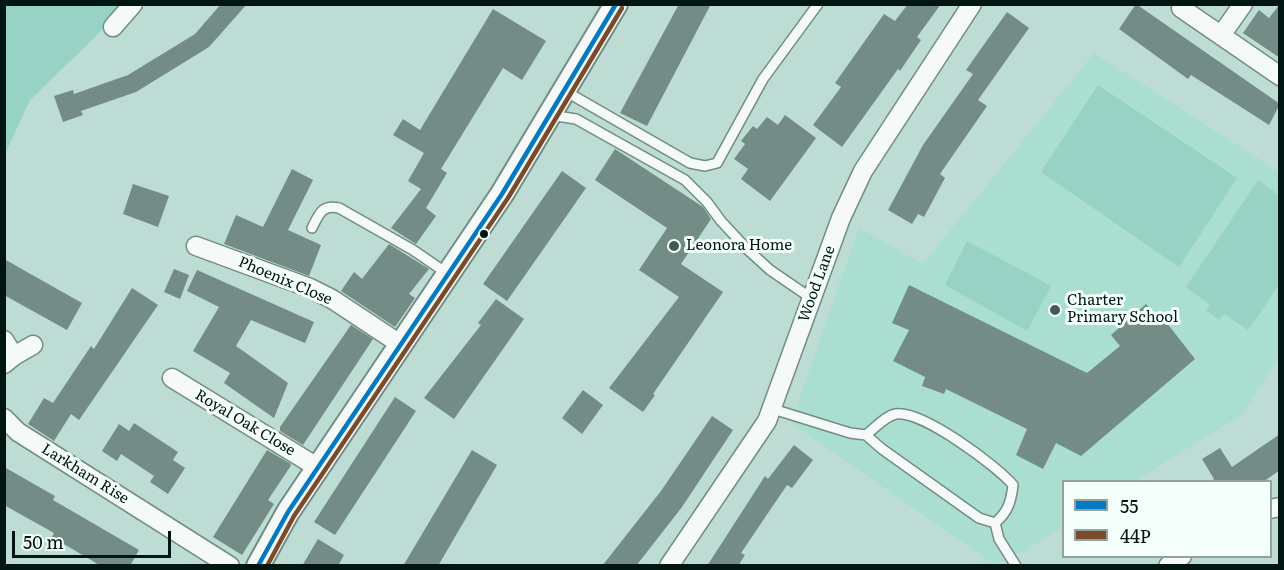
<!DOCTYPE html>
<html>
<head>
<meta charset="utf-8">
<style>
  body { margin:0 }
  #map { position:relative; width:1284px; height:570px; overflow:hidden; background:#bcdcd4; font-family:Literata,serif }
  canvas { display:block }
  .frame { position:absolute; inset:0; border:6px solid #011611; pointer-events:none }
  .legend { position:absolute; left:1062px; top:480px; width:210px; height:78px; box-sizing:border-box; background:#f4fffc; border:2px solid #93a29e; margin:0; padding:8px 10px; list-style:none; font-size:18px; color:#011611 }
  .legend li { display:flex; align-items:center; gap:12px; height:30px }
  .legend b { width:30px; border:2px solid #93a29e }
  .scale { position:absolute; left:12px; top:531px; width:159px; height:27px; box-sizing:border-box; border:3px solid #011611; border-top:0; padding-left:8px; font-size:18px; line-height:21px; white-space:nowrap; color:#011611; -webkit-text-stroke:4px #f4fffc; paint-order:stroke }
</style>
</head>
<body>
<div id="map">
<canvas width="1284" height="570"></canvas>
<div class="frame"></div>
<ul class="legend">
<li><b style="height:8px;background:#0279c1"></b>55</li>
<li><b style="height:8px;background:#7a4b2a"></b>44P</li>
</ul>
<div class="scale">50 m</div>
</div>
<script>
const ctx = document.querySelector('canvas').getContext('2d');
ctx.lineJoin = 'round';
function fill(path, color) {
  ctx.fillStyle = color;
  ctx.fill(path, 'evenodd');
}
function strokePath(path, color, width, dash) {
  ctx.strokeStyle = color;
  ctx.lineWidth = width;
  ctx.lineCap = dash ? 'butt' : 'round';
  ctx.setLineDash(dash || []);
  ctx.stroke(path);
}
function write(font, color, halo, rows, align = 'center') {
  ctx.font = font + ' Literata,serif';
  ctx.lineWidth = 6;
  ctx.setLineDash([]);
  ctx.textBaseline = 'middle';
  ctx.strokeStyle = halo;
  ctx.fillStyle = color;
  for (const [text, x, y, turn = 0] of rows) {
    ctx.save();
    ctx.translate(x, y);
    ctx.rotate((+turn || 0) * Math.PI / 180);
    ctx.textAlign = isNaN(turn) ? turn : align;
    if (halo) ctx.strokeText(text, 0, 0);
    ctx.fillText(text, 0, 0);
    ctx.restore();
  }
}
const built = new Path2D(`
  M1094 53 1279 172V357L1243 414 1135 481 1064 482 1063 527 1026 550 994 564 791 423 859 228 923 264Z`);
const green = new Path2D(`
  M5 5H124L94 38 30 100 5 154Z
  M1098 85 1237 178 1179 267 1041 172Z
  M1258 180 1279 195V285L1248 330 1224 314 1219 320 1206 310 1210 305 1186 287Z
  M967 241 1051 286 1027 331 945 285Z`);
const building = new Path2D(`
  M221 4H247L209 47 136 92 81 111 83 115 63 122 54 96 73 90 74 94 128 75 195 34Z
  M679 4H711L647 126 620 113Z
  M908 4H941L917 37 921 40 900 71 898 69 842 147 813 125 841 87 835 83 884 14 895 21Z
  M1136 4 1280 104 1269 125 1191 75 1188 79 1119 29Z
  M1280 4V58L1243 33 1259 10 1269 18Z
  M493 9 546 41 522 80 503 68 441 169 447 173 426 208 436 216 416 244 391 228 421 189 408 181 424 153 393 135 403 119 420 130Z
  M1007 12 1029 28 978 100 987 106 940 174 945 178 924 217 918 214 912 224 888 210 923 145 973 74 966 70Z
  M785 115 816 138 770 201 741 179 748 169 734 159 745 144 741 141 753 126 757 129 767 117 778 125Z
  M615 149 703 207 711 219 681 264 723 292 653 394 655 395 643 412 609 388 679 297 639 270 667 228 595 180Z
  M292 169 313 180 288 230 321 245 309 276 224 244 236 215 263 227Z
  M562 171 586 188 507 301 483 284Z
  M133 184 169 196 158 227 123 214Z
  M389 244 429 269 409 294 415 298 395 327 341 291 354 272 362 279Z
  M4 259 82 303 67 330 4 295Z
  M174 269 189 275 180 299 164 292Z
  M197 270 314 322 305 343 251 320 236 346 288 383 274 418 224 383 230 373 193 351 219 307 187 291Z
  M909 285 1087 373 1120 346 1111 335 1146 304 1156 316 1159 313 1195 359 1081 456 1056 443 1043 469 1016 455 1027 429 946 389 944 394 922 386 925 377 893 361 909 330 892 323Z
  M132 288 158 305 79 420 71 414 54 441 28 424 44 398 53 403 91 346 94 349Z
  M496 299 524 319 454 419 424 398 481 325 478 323Z
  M351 325 373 339 303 445 280 431V427Z
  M583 390 603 405 582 434 562 418Z
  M395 397 416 411 335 535 314 522Z
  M712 416 733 430 682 507 636 566H602L661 491Z
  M134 423 178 452 173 460 185 468 168 494 150 482 154 476 121 454 117 461 102 451 119 424 129 431Z
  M1280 434V470L1263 482H1211L1214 479 1202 459 1220 448 1232 467Z
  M794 445 813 460 792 488 787 485 741 553 745 555 738 566H707L765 476 768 479Z
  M267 450 291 464 290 467 268 500 274 504 242 555 213 537Z
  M472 450 497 465 438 566H403Z
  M4 467 55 496 53 500 139 550 130 566H101L52 537 54 533 4 505Z
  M318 539 344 555 338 566H302Z`);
const service = new Path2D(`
  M565 91 690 163 705 166 717 163 763 79 818 4
  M550 115 576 119 685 180 707 202 721 221 747 249 770 270 811 298
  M312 228C319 214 322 204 339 208L413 250 448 274
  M773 409 850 433 866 435 882 449 979 518 995 523C1008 512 1011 502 1013 485 997 466 922 410 896 414 885 416 875 428 866 435
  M995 523 999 539 1016 566`);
const minor = new Path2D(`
  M1181 8 1280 76
  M113 27 133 4
  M1222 34 1243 4
  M196 246 310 288 332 299 400 344
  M4 340 14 356 4 364
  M14 356 33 345
  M172 378 317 467
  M4 418 18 432 230 566
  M1270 509 1280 507
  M669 566 767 421 841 218 863 171 972 4
  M1168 566 1182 556`);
const tertiary = new Path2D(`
  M258 566 288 512 502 194 616 4`);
const bus1 = new Path2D(`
  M258 566 288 512 502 194 616 4`);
const bus2 = new Path2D(`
  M267 566 294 516 508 198 622 8`);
const markers = [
  [484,234,5,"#011611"],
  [674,246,6,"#425b55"],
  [1055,310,6,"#425b55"]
];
const poiNames = [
  ["Leonora Home",686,246],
  ["Charter",1067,301],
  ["Primary School",1067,318]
];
const streetNames = [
  ["Phoenix Close",285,281,23],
  ["Wood Lane",817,284,-70],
  ["Royal Oak Close",245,423,31],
  ["Larkham Rise",85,474,32]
];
fill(built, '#aaded1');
fill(green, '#98d2c4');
fill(building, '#738c86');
strokePath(service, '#738c86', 12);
strokePath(minor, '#738c86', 21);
strokePath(tertiary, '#738c86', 26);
strokePath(service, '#f5faf9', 9);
strokePath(minor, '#f5faf9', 18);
strokePath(tertiary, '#f5faf9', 22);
strokePath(bus1, '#0279c1', 4.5);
strokePath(bus2, '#7a4b2a', 4.5);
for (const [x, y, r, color] of markers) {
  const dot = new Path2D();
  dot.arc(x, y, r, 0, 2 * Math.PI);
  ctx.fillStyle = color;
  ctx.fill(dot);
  strokePath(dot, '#f4fffc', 2);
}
write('15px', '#011611', '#f4fffc', poiNames, 'left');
write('15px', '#011611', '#f4fffc', streetNames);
</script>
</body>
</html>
